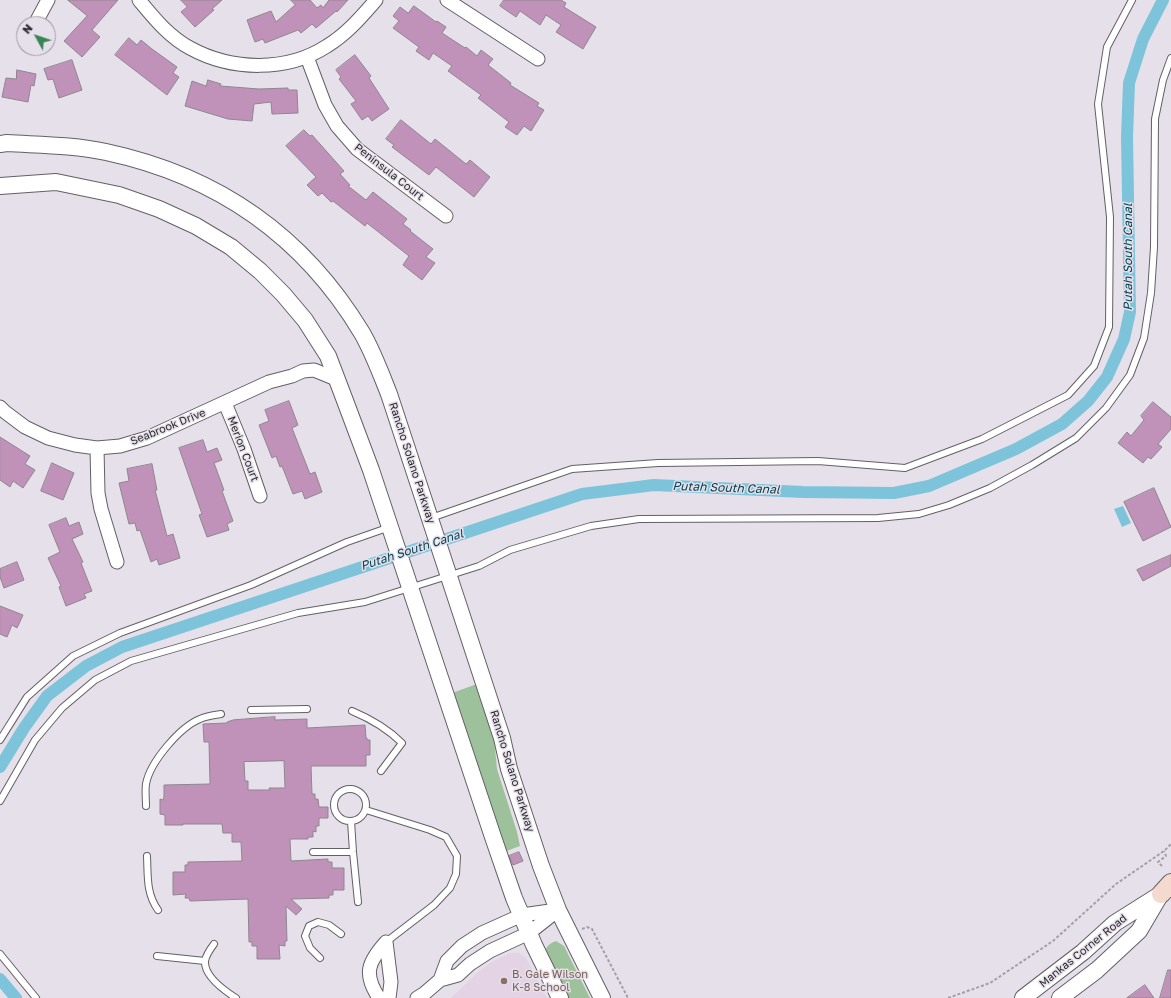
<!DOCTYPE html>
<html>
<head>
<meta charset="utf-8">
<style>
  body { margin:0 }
  #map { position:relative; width:1171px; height:998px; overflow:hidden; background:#e6e0ea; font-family:"Golos Text",sans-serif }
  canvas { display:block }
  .north { position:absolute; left:16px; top:16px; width:40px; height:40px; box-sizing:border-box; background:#e6e0ea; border:1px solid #9b979e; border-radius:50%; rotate:310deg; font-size:11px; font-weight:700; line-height:16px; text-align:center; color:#2b292d }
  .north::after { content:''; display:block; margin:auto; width:14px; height:18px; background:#388554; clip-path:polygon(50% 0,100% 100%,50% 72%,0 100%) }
</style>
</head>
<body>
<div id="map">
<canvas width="1171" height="998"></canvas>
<div class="north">N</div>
</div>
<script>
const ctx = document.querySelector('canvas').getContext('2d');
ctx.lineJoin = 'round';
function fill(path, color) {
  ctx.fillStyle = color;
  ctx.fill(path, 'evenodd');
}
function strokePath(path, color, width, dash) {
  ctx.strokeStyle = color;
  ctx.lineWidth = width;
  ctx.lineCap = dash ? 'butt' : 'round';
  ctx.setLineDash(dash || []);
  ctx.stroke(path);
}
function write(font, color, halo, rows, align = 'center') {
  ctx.font = font + ' "Golos Text",sans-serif';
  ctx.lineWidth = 3;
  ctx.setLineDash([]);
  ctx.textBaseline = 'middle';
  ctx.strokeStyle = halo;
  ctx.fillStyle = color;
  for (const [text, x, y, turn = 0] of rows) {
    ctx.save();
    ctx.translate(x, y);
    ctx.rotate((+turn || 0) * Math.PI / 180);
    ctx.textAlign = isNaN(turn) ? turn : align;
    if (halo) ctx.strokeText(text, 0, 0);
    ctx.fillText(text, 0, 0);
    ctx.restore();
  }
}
const education = new Path2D(`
  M510 953H519L526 958 547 998H451L477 973 490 963Z`);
const green = new Path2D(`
  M477 684 494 738 497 769 517 832 520 846 504 852 452 693Z
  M556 941 564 946 590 998H567L545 951C547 945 551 943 556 941Z`);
const water = new Path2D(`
  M1123 506 1131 523 1122 527 1114 509Z`);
const canal = new Path2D(`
  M0 767 24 728 47 696 86 666 122 647 582 494 654 485 803 492 894 493 929 486 1016 449 1062 424 1088 401 1107 377 1124 339 1130 312 1127 137 1129 83 1143 39 1163 0
  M0 979 16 998`);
const building = new Path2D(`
  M68 0H118L92 30 100 37 82 57 64 41 87 16Z
  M181 0H222L212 9 214 10 195 27 181 12 187 7Z
  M291 0H310L317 8 321 5 323 8 329 0H348L337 12 336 11 316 28 312 24 301 33 298 30 265 43 263 39 255 42 247 20 271 11 276 22 295 5Z
  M504 0H561L566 3 564 7 596 27 583 49 556 32 561 25 546 15 540 25 520 11 516 17 500 6Z
  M414 6 436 22 437 21 446 27 442 33 465 48 466 47 477 56 481 50 493 59 488 65 511 83 510 85 539 103 537 106 544 110 531 131 524 126 517 135 505 127 509 122 478 98 481 95 448 71 452 66 433 53 429 60 416 51 419 47 393 28 399 21 393 16 400 7 408 13Z
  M129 38 137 45 141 40 152 49 177 67 173 73 179 77 167 95 115 55Z
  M355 55 371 76 369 78 389 109 372 121 368 116 362 120 351 104 356 101 339 79 341 77 336 70Z
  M72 60 82 90 59 98 53 79 48 80 44 69Z
  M17 70 36 74 34 86 31 85 28 102 2 97 6 78 16 79Z
  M208 80 221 84 220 86 259 89 288 88V90H297L298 113 272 114 271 102 254 104 252 121 228 119 185 106 192 81 206 86Z
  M401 120 431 144 435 139 466 164 470 160 490 177 474 197 436 167 429 175 392 147 394 145 386 139Z
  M304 130 310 136 312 135 344 171 340 174 350 185 348 186 366 200 373 192 407 219 403 224 411 230 410 231 433 249 426 257 435 263 422 280 403 265 409 256 367 223 365 226 333 201 331 202 322 193 318 196 307 185 316 177 286 146Z
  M289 401 298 425 292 428 310 474 315 472 322 492 305 499 302 491 293 494 282 466 280 467 276 456 272 458 259 425 269 421 265 410Z
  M1153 402 1171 417V429L1158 444 1162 447 1151 459 1148 457 1143 463 1118 443 1127 432 1131 436 1144 420 1141 416Z
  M0 437 30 456 25 464 35 470 23 488 13 481 10 487 0 480Z
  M203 440 207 452 217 448 222 460 214 463 224 490 222 491 233 521 227 524 229 530 207 537 199 515 202 514 179 448Z
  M52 463 74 473 63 500 41 491Z
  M152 464 157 490H155L167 536 173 534 180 558 159 565 157 559 151 562 140 530 137 531 135 523 129 524 119 483 129 481 127 469Z
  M1154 488 1171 527 1143 541 1124 502Z
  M66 518 69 526 79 522 83 534 72 539 83 562 81 563 92 591 84 594 86 598 66 606 59 587 61 586 48 558 60 552 49 525Z
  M1171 555V566L1143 581 1137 570Z
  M17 562 24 580 4 588 0 577V569Z
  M0 606 23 615 17 628 12 625 7 637 0 634Z
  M275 717V720L307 719V728L365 725 366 738H367V740H370V755H366V766H311L312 794H315V799H318L319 807H328V818H319V826H316V832L313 831V837H308V839H290L291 861 328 859V862H332V868H344V890H333V895H329V898L291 899 302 909 296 915 286 906 287 941H285V946L279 945 280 959H257V946H252V942H249L248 899 190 901 189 898H185L186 894 173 895V872H185V865H188V862L242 861 241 842H232V833H223L222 824H183V825H165V815L160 814V799L163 800 164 797V785L210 784 209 742H204L203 724 227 723V722L233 720ZM284 761 285 788H269L270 790H248V781H245L244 762Z
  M519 852 523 861 513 865 509 856Z
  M1168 970H1171V998H1160Z
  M1145 985 1154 998H1127Z`);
const path = new Path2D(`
  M1162 866 1158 862 1166 856 1164 851
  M582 929 587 927 592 929 628 998
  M948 998 990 983 1053 941 1116 884 1164 851 1171 844`);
const service = new Path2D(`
  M431 518 572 469 658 463 818 461 905 468 982 439 1068 395 1094 366 1109 327 1110 217 1098 104 1107 47 1132 0
  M251 710 307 709
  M352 711C371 719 387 728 402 743L381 771
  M0 740 27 697 73 656 120 633 251 585 347 542 390 527
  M334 805a16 16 0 1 1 32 0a16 16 0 1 1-32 0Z
  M0 801 35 740 62 708 95 680 131 661 298 613 365 602 479 566 510 550 591 526 639 519 878 518 919 514 949 505 990 488 1032 465 1076 438 1106 408 1130 375 1144 338 1151 293 1154 247 1155 119 1163 80 1171 58
  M146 806C146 799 145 791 146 784 150 762 180 727 200 719 206 716 215 715 221 714
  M366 810 430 830 446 837 457 856 456 874 450 888 434 905 386 942
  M351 821 353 852 358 902
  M313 852H353
  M147 856C148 876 146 893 158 910
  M214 944C211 948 206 955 205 961 204 976 225 991 236 998
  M0 954 36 998
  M157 956 205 961
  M320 958 310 948 305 936 309 926 318 922 329 925 341 934`);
const minor = new Path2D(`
  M139 0C154 18 169 37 190 48 232 71 287 72 327 46 347 34 361 17 376 0
  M447 0 538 59
  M35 24 48 0
  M307 57 325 105 337 126 357 149 446 216
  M225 403 244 449 260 496
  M0 407 5 412 25 427 48 438 75 445 97 448 120 446 147 438 269 382 292 376 303 371 314 370 336 379
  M97 448 98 493 101 509 117 562
  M386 942 391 982 389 998
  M440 980 447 961 462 946 482 933 522 915 557 910
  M379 998C363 974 368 962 386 942
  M417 998 425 993 440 980 458 975 470 964 490 951 529 933 558 910`);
const tertiary = new Path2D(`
  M0 144 7 143C40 145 74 145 106 152 218 176 303 235 362 333 373 352 381 374 389 394L502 738 509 769 541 866 558 910 602 998
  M0 186 56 182 119 195 159 209 196 226 231 247 260 271 283 294 305 320 328 356 344 398 371 470 493 837 514 898 534 945 560 998
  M1023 998 1083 952 1115 923 1161 894
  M1060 998 1097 970 1139 931 1159 897`);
const secondary = new Path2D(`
  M1161 894 1171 883`);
const markers = [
  [504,981,4,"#8d6e63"]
];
const streetNames = [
  ["Peninsula Court",389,172,38],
  ["Seabrook Drive",168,427,-22],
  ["Merion Court",243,449,69],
  ["Rancho Solano Parkway",412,463,72],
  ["Rancho Solano Parkway",512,771,73],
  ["Mankas Corner Road",1083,951,-39]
];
const educationNames = [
  ["B. Gale Wilson",512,975],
  ["K-8 School",512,988]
];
const waterNames = [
  ["Putah South Canal",1128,257,-90],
  ["Putah South Canal",726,488,2],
  ["Putah South Canal",412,550,-18]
];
fill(education, '#e3d3e5');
fill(green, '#9dc19a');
fill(water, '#7dc4db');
strokePath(canal, '#7dc4db', 12);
fill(building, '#c092b9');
strokePath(building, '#8e868d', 1);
strokePath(service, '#645f67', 8);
strokePath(minor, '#645f67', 15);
strokePath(tertiary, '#645f67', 18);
strokePath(secondary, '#645f67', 20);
strokePath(path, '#a39fa6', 2, [3, 2]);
strokePath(service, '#fff', 6);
strokePath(minor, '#fff', 13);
strokePath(tertiary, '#fff', 16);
strokePath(secondary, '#f4d9cf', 18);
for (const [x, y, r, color] of markers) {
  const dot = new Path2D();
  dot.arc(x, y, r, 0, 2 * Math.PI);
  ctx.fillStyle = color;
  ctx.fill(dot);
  strokePath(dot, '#e6e0ea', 1.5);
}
write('11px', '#2b292d', '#e6e0ea', streetNames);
write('11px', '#785e54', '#e6e0ea', educationNames, 'left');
write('italic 12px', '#004252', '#e6e0ea', waterNames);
</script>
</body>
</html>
